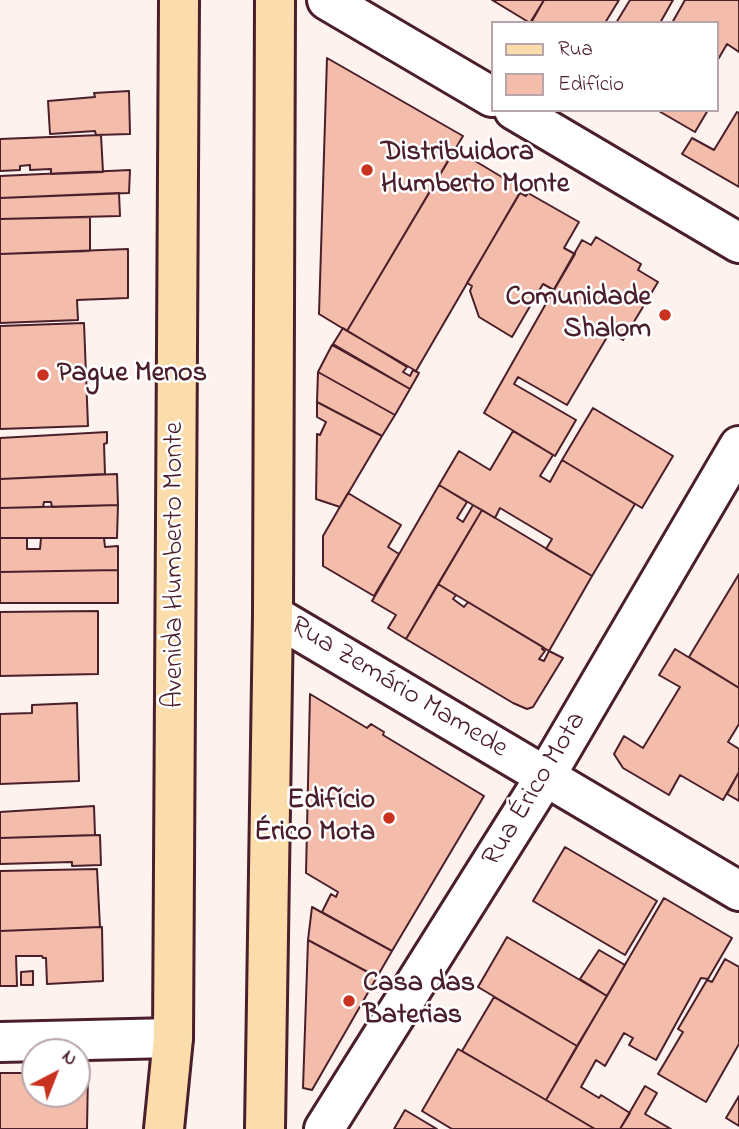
<!DOCTYPE html>
<html>
<head>
<meta charset="utf-8">
<style>
  body { margin:0 }
  #map { position:relative; width:739px; height:1129px; overflow:hidden; background:#fdf2ee; font-family:"Indie Flower",sans-serif }
  canvas { display:block }
  .legend { position:absolute; left:491px; top:21px; width:228px; height:91px; box-sizing:border-box; background:#fff; border:2px solid #b7a5aa; margin:0; padding:9px 12px; list-style:none; font-size:21px; color:#4a1f2b }
  .legend li { display:flex; align-items:center; gap:14px; height:35px }
  .legend b { width:35px; border:2px solid #b7a5aa }
  .north { position:absolute; left:21px; top:1038px; width:70px; height:70px; box-sizing:border-box; background:#fff; border:2px solid #b7a5aa; border-radius:50%; rotate:42deg; font-size:19px; font-weight:700; line-height:28px; text-align:center; color:#4a1f2b }
  .north::after { content:''; display:block; margin:auto; width:24px; height:32px; background:#c8321e; clip-path:polygon(50% 0,100% 100%,50% 72%,0 100%) }
</style>
</head>
<body>
<div id="map">
<canvas width="739" height="1129"></canvas>
<ul class="legend">
<li><b style="height:9px;background:#fbddab"></b>Rua</li>
<li><b style="height:19px;background:#f4bcaa"></b>Edifício</li>
</ul>
<div class="north">N</div>
</div>
<script>
const ctx = document.querySelector('canvas').getContext('2d');
ctx.lineJoin = 'round';
function fill(path, color) {
  ctx.fillStyle = color;
  ctx.fill(path, 'evenodd');
}
function strokePath(path, color, width, dash) {
  ctx.strokeStyle = color;
  ctx.lineWidth = width;
  ctx.lineCap = dash ? 'butt' : 'round';
  ctx.setLineDash(dash || []);
  ctx.stroke(path);
}
function write(font, color, halo, rows, align = 'center') {
  ctx.font = font + ' "Indie Flower",sans-serif';
  ctx.lineWidth = 5;
  ctx.setLineDash([]);
  ctx.textBaseline = 'middle';
  ctx.strokeStyle = halo;
  ctx.fillStyle = color;
  for (const [text, x, y, turn = 0] of rows) {
    ctx.save();
    ctx.translate(x, y);
    ctx.rotate((+turn || 0) * Math.PI / 180);
    ctx.textAlign = isNaN(turn) ? turn : align;
    if (halo) ctx.strokeText(text, 0, 0);
    ctx.fillText(text, 0, 0);
    ctx.restore();
  }
}
const building = new Path2D(`
  M492 0H544L530 23Z
  M544 0H619L605 23H535L532 21Z
  M630 0H673L660 23H616Z
  M685 0H739V52L727 44 716 63V23H672Z
  M327 58 463 136 347 331 319 314Z
  M129 91 130 134 96 135 95 131 50 134 48 101 95 97 94 93Z
  M657 110H708L695 132Z
  M737 112 739 113V187L682 154 692 138 714 150Z
  M101 135 103 172 51 174V169L30 170V165L20 166V170L0 171V139Z
  M455 149 522 189 416 371 347 331Z
  M130 170 129 193 0 198V176Z
  M119 193 120 216 0 219V198Z
  M520 193 526 196 528 193 579 222 564 248 575 254 554 290 543 284 512 337 479 317 470 291 472 286 467 283Z
  M90 217V251L0 254V219Z
  M596 237 641 264 638 270 658 282 623 340 610 332 567 405 518 377 514 384 576 420 555 456 484 413 582 240 591 245Z
  M128 249V298L77 300 78 320 0 323V254Z
  M84 323 88 426 0 429V326Z
  M343 328 407 367 403 372 410 376 413 370 419 373 410 389 333 344Z
  M332 345 410 389 395 415 318 372Z
  M318 372 395 415 382 436 317 402Z
  M317 402 382 436 340 507 316 499 317 434 320 435 326 422 317 417Z
  M593 408 673 456 642 508 562 460Z
  M513 431 553 455 540 476 550 482 562 460 635 504 592 576 546 549 552 539 500 508 495 518 439 485 459 451 490 470Z
  M107 432V443L104 444 105 474 0 479V438Z
  M117 474 118 505 52 507 51 502H44L43 507 0 508V479Z
  M439 485 467 502 457 518 463 522 473 505 482 510 406 639 388 628 396 615 372 601Z
  M348 493 401 525 388 547 399 554 374 596 323 566V536Z
  M118 505 117 538H0V508Z
  M482 510 592 576 549 651 438 584Z
  M0 538H27V549H40L41 538H104L105 547 118 546V570L0 572Z
  M118 570V603H0V572Z
  M739 574V688L689 657Z
  M438 584 456 595 453 599 464 607 468 602 543 647 542 649 545 651 539 659 544 661 549 651 563 658 533 707 527 709 513 703 406 639Z
  M98 611V674L0 676V612Z
  M675 649 739 688V724L728 742 739 749V772L723 800 680 775 669 795 623 768 614 754 624 736 643 748 680 687 659 675Z
  M310 694 367 728 371 724 384 732 383 735 484 796 392 951 322 912 331 894 336 897 338 892 306 873Z
  M77 703 79 781 0 784V714L32 713V705Z
  M739 772V801L727 794Z
  M94 806 95 835 0 838V812Z
  M100 835 101 865 72 866V862L0 864V838Z
  M565 847 657 901 625 955 533 901Z
  M97 869 100 927 0 931V871Z
  M664 898 732 938 708 979 701 978 656 1060 629 1045 633 1038 624 1033 605 1066 596 1060 581 1087 599 1098 601 1095 630 1113 620 1129H595L546 1100Z
  M312 907 392 951 377 977 308 940Z
  M102 927 103 981 47 984 46 958H43L42 956H16L17 986H0V931Z
  M507 937 607 996 577 1046 478 987Z
  M308 940 377 977 312 1090 303 1088Z
  M599 950 625 965 607 996 580 979Z
  M725 959 739 967V1044L706 1102 658 1074 683 1032 678 1029 707 980 712 982Z
  M33 971V985H21V972Z
  M494 997 577 1046 546 1100 462 1051Z
  M458 1049 541 1097 595 1129H452L422 1111Z
  M0 1073H35V1094H77V1073H88L87 1129H0Z
  M645 1086 657 1093 645 1114 671 1129H620Z
  M739 1096V1126L726 1118Z
  M405 1110 437 1129H394Z`);
const minor = new Path2D(`
  M327 0 492 97
  M514 110 739 243
  M273 615 739 891
  M0 1042 173 1038
  M324 1129 545 777 739 446`);
const major = new Path2D(`
  M164 1129 173 1038 179 0
  M265 1129 273 615 275 0`);
const markers = [
  [367,170,7,"#c8321e"],
  [665,315,7,"#c8321e"],
  [43,375,7,"#c8321e"],
  [389,818,7,"#c8321e"],
  [349,1001,7,"#c8321e"]
];
const poiNames = [
  ["Distribuidora",381,154],
  ["Humberto Monte",381,186],
  ["Comunidade",651,299,"right"],
  ["Shalom",651,331,"right"],
  ["Pague Menos",57,375],
  ["Edifício",375,802,"right"],
  ["Érico Mota",375,834,"right"],
  ["Casa das",363,985],
  ["Baterias",363,1017]
];
const streetNames = [
  ["Avenida Humberto Monte",176,565,-90],
  ["Rua Zemário Mamede",398,689,31],
  ["Rua Érico Mota",536,790,-59]
];
fill(building, '#f4bcaa');
strokePath(building, '#4a1f2b', 2);
strokePath(minor, '#4a1f2b', 44);
strokePath(major, '#4a1f2b', 44);
strokePath(minor, '#fff', 38);
strokePath(major, '#fbddab', 38);
for (const [x, y, r, color] of markers) {
  const dot = new Path2D();
  dot.arc(x, y, r, 0, 2 * Math.PI);
  ctx.fillStyle = color;
  ctx.fill(dot);
  strokePath(dot, '#fff', 2.5);
}
write('bold 28px', '#4a1f2b', '#fff', poiNames, 'left');
write('28px', '#4a1f2b', '#fff', streetNames);
</script>
</body>
</html>
